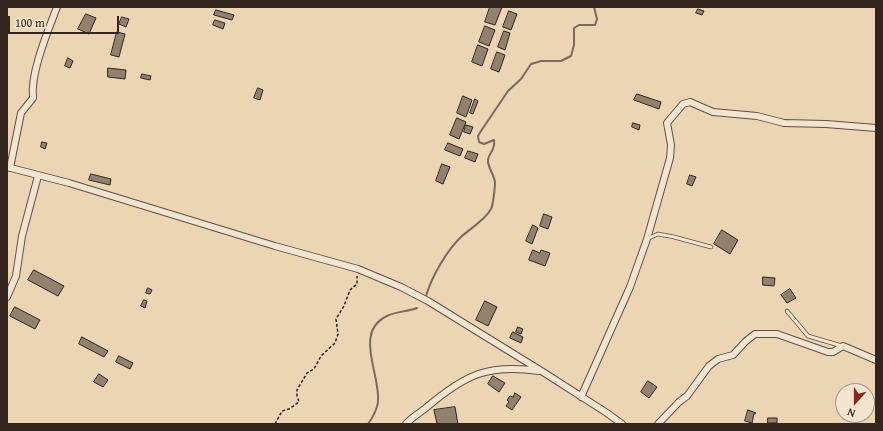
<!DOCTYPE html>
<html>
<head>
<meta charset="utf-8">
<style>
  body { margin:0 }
  #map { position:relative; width:883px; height:431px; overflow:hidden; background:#ecd5b5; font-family:"Gentium Book Plus",serif }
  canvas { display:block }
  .frame { position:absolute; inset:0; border:8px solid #33241e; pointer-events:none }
  .north { position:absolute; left:835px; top:383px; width:40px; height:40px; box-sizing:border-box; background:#f3e4cf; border:1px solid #a69788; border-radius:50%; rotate:201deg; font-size:11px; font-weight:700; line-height:16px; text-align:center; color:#33241e }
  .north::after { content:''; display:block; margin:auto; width:14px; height:18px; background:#8f2418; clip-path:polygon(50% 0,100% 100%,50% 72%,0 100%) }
  .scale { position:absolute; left:8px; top:16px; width:111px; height:18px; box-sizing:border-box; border:2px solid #33241e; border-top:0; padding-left:5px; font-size:12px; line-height:14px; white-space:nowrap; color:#33241e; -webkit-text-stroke:3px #f3e4cf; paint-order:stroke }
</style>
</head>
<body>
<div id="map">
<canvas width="883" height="431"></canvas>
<div class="frame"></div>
<div class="north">N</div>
<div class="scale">100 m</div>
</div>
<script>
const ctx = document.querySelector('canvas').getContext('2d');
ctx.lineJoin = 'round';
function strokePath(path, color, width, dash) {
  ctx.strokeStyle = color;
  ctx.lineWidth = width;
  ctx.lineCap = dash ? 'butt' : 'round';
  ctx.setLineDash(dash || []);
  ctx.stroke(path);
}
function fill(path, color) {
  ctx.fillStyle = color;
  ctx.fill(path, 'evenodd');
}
const stream = new Path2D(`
  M426 296C432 276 447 250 462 236 471 228 485 220 491 209 493 206 495 187 495 182 494 175 489 169 488 162 487 154 496 151 494 140L484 144 479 142 478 136 481 131 508 91 521 79 531 64 541 61H561L571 56 574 45V28L579 25H595L597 19 594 7
  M368 424C373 417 377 410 378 402 381 375 353 332 387 316 397 311 407 312 417 308`);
const building = new Path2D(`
  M490 7H502L495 25 485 22Z
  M698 9 704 11 702 15 696 13Z
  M216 10 234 15 232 20 214 15Z
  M509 11 517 14 511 30 503 27Z
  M86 14 96 18 89 34 78 29Z
  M122 17 129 19 126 27 119 24Z
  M215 20 225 23 223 29 213 25Z
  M485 26 495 30 489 46 479 42Z
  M504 31 510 33 505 50 498 47Z
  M117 32 125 34 119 57 111 55Z
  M478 45 488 49 482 66 472 62Z
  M497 52 505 55 499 72 491 69Z
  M68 58 73 61 70 68 65 66Z
  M108 68 126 70 125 79 108 77Z
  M142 74 151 76 150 80 141 78Z
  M258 88 263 90 260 100 254 98Z
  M637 94 661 102 659 109 634 100Z
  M463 96 472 100 466 117 457 113Z
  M475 99 478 101 473 114 470 113Z
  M457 118 466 122 459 139 450 135Z
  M633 123 640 125 639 130 632 127Z
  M466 125 473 127 470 134 464 132Z
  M42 142 47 143 45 149 41 147Z
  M448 143 463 149 460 156 445 150Z
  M468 151 478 154 475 162 465 158Z
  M442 164 450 167 443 184 436 181Z
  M91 174 111 179 110 185 89 180Z
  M690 175 696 177 692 186 687 184Z
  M544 214 552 217 548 229 540 226Z
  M533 225 538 228 532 244 526 241Z
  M722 230 738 240 730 254 714 244Z
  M533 250 540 253 541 250 550 253 545 266 529 260Z
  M34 270 64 286 58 296 28 280Z
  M763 277 775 278 774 286 763 285Z
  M148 288 152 290 150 294 146 293Z
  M790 289 796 298 787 303 781 295Z
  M144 300 147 301 145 308 141 306Z
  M485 301 497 307 488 326 476 320Z
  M15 307 40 320 35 329 10 316Z
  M518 327 523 329 521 334 516 332Z
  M513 332 523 337 521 343 510 338Z
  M82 337 108 351 104 357 79 344Z
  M119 356 133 363 130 369 116 362Z
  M99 374 108 380 103 387 94 382Z
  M493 376 505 383 499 392 488 384Z
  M648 381 657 387 649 398 641 392Z
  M515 393 521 397 512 410 506 406 509 402 507 400 510 396 513 397Z
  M455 407 458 424H437L434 410Z
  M748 410 756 413 754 414 752 423 745 421Z
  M768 418H777V423H768Z`);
const path = new Path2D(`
  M275 424 282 411 289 409 299 402 297 396V390L307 373 314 369 321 356 335 343 338 334 336 319 344 306 350 290 357 284V276`);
const service = new Path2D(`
  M649 238 658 234 674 237 711 247
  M787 311 808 336 842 346`);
const minor = new Path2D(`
  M7 167 69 183 275 246 358 269 401 287 428 301 543 372 607 413 622 424
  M10 168 21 113 33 98C30 73 48 31 57 7
  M7 297 16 276 22 236 38 176
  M581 397 630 287 647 239 670 158 671 145 667 123 683 104 690 102 713 112 757 116 784 123 826 124 876 128
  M406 424C412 417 420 413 427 407 466 374 488 364 539 371
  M658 424 679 402 687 396 709 366 718 359 733 355 746 341 755 334H777L828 352H833L843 346 876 360`);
strokePath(stream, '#7c6a5a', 2);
fill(building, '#93806d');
strokePath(building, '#33241e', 1);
strokePath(service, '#615044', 4.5);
strokePath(minor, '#615044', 8);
strokePath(path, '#33241e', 1.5, [3, 2]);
strokePath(service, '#f3e4cf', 3);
strokePath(minor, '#f3e4cf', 6);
</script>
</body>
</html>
